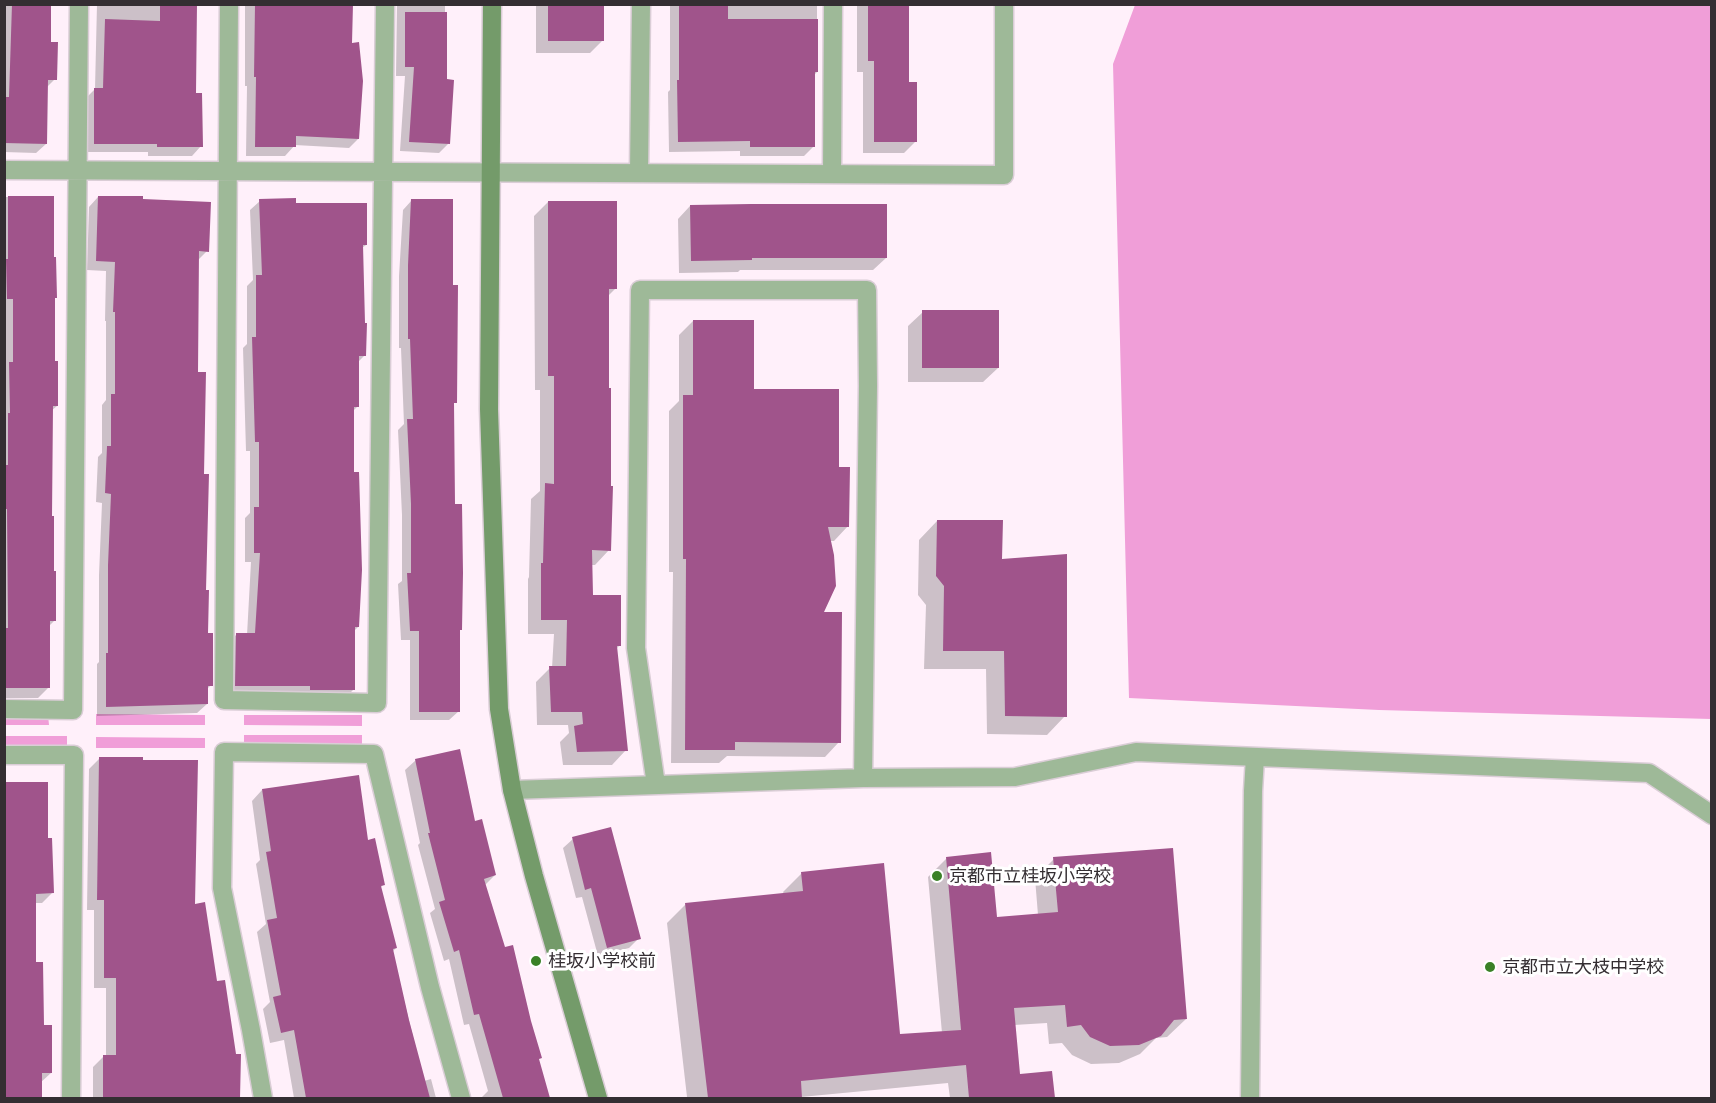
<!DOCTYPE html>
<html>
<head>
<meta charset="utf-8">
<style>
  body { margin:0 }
  #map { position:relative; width:1716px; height:1103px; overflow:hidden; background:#fff0fa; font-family:"Asap Condensed",sans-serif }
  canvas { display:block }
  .frame { position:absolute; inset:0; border:6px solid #342e32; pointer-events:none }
</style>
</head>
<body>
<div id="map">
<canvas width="1716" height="1103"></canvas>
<div class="frame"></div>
</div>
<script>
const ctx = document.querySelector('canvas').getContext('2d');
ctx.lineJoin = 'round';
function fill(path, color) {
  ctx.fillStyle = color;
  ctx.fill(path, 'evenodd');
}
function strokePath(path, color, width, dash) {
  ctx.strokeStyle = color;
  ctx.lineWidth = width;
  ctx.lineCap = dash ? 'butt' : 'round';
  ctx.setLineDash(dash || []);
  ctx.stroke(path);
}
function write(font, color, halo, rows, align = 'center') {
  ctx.font = font + ' "Asap Condensed","Noto Sans JP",sans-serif';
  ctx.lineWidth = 6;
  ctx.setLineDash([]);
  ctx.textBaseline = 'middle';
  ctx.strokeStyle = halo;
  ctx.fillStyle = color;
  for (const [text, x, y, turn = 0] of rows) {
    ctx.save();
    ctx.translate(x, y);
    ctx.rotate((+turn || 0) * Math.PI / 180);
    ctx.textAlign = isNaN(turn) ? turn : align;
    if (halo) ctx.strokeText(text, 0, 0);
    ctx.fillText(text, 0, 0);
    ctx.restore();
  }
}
const forest = new Path2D(`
  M1135 5H1711V719L1379 710 1129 698 1113 64Z
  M96 714 205 715V725H96Z
  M4 715H48L49 725H5Z
  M244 715H362V726L244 725Z
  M244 735H362V746L244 745Z
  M4 736H67V746H5Z
  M96 737 205 738V748H96Z`);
const shadow = new Path2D(`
  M4 4H49V43L55 79 47 87 46 144 36 153 4 152Z
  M97 4H196L195 95 201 146 192 156H148V152H85V99L95 89Z
  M245 4H351L350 44 358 139 349 148 295 145 285 156H246L247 86H245Z
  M397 4H445V81L448 144 439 153 400 151 405 76H396Z
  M536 4H602V41L590 53H536Z
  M670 4H817V72L814 75V146L804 156H740V151L669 152 668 92 670 90Z
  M857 4H907V83L915 142 904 153H863V72H857Z
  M4 197H53L54 363 57 406 51 411 50 517 54 621 48 627V688L38 698H4Z
  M98 197 207 251 197 261V373L203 476 204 592 211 685 207 689V704L197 713 97 716V664L99 662V575L102 503 96 502 98 457 102 453V405L106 400V321H105L106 271 87 270 89 207Z
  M412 200 452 287 455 402 452 405 459 711 449 720H410V640H401L398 584 402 581V515L398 430 404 424 401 348H399V276L403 210Z
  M260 201 295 204 366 245 362 248 364 356 357 363V407L353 411V473L358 627 354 631V689L344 699 226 694 227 644 236 635H247L251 562H245V518L250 513V451H246L243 348 247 344V286L253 280 250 210Z
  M548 202 615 289 607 297 609 550 595 565H591V596L620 645 616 649 626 750 612 765H563L560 742 569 733 568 725H537L536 682 550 668H552L554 634H528V579L529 577 531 499 540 491V390H535L534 216Z
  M690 206 886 258 873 270H740L738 272 679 273 678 219Z
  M923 312 998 368 983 382H908V326Z
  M693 321 752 390 837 469 848 526 834 541H829L821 614 839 742 825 757 727 756 719 763H671L673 572H669V411L679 401V335Z
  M937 521 1000 561 1065 716 1047 735 987 734 986 669H924L926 605 918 595 919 540Z
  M100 758 193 905 234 1056H239V1098H93V1067L104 1056H106V988H94V910H87L89 769Z
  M416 760 473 823 495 875 485 885 549 1098H481L488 1091 469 1024 464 1025 449 959 444 961 430 913 435 909 418 845 420 843 405 770Z
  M4 783 47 840 52 893 42 903H34V964L43 1026 51 1073 40 1083V1098H4Z
  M262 790 366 841 383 885 380 888 396 948 392 952 424 1081 431 1079 436 1098H294L284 1040 270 1043 263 1009 270 1002 257 932 266 924 256 864 260 860 252 801Z
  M573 839 639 938 629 948 598 956 582 897 576 898 563 848Z
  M947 858 996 919 1038 915 1035 878 1054 859 1186 1019 1167 1037 1156 1038 1140 1054 1119 1063 1091 1064 1072 1055 1062 1043 1049 1044 1047 1023 1014 1025 1019 1076 1051 1073 1054 1098H950L948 1083 801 1097V1098H686L687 1097 667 923 686 904 784 894 783 892 802 873 899 1036 942 1033 928 877Z`);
const building = new Path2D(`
  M12 4H51V42H58L57 80H48L47 144 4 143V97H9Z
  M160 4H197L196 93H202L203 147H157V144H94V88H103L105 19 160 21Z
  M255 4H353L352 43 359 42 363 81 359 139 296 136V147H255L256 77H254Z
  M548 4H604V41H548Z
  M679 4H728V19H818V72H815V147H750V141L678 142 677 80H679Z
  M868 4H909V82H917V142H874V61H868Z
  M405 12H447V79L454 80 450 144 409 142 414 67H405Z
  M8 196H54V257H56L57 298H55V361H58V406H53L52 516H54V571H56V621H50V688H4V628H8L7 509H4V465H8V413H10L9 362H13V299H7L6 259H8Z
  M98 196H143V199L211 202 209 252 199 251 198 372H206L204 474H209L206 590H209L208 633H213V686H208V704L106 707V653H108V565L111 494 105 493 107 446H111V394H115V312H113L115 262 96 261Z
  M296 198V203H367V245H363L365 323H367L366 356H359V407H354V472H359L362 570 359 627H355V690H310V686H235L236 633H255L260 553H254V507H259V442H255L252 337H256V275H262L259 199Z
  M411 199H453V285H458L457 403H454L455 504H462L463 573 462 630H460V712H419V631H410L407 573H411V504L407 419H413L410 339H408V265Z
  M548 201H617V289H609V388H611V486H613L611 551 592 550 593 595H621V646H617L628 751 577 752 574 726 583 724 582 712H551L549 666H566L567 620H541V563H543L545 483 554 484V376H548Z
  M751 204H887V258H752V260L691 261 690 205Z
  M922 310H999V368H922Z
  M693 320H754V389H839V467H850L849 527H828L834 555 836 586 824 612H842L841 743 735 742V750H685L686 559H683V395H693Z
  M937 520H1003L1002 559 1067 554V717L1005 716 1004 651H943L944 586 936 576Z
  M460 749 475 821 482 819 496 875 484 879 505 947 513 945 531 1021 542 1058 539 1059 550 1098H503L479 1014 474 1015 459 950 454 952 439 902 445 900 428 833H430L415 759Z
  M99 757H143V760H198L195 904 205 902 217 981 225 980 236 1054H241L240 1098H103V1055H116V978H104V900H97Z
  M359 775 368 840 375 838 385 885 381 886 397 948 393 949 409 1020 430 1098H306L294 1030 281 1033 273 997 281 995 267 920 277 918 266 852 271 851 262 789Z
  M4 782H48V838H52L54 893 36 894V962H43L44 1025H52V1073H42V1098H4Z
  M611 827 641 939 607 948 591 888 585 890 572 837Z
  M1173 848 1187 1019 1174 1020 1161 1036 1139 1045 1110 1046 1090 1037 1081 1025 1067 1027 1065 1005 1014 1008 1020 1074 1052 1071 1055 1098H969L966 1065 801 1081 802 1098H708L685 903 803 891 801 872 884 863 900 1034 961 1030 946 857 991 852 997 917 1058 912 1053 857Z`);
const street = new Path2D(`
  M229 4 224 700 377 703 385 4
  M4 170 1004 175V4
  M639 172 641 4
  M832 173 833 4
  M4 709 73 710 79 4
  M4 755H74L71 1098
  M656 785 636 648 640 290H867L868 386 863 778
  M512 790 863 778 1015 777 1136 752 1649 773 1712 815
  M263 1098 251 1030 222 888 224 752 374 754 430 987 461 1098
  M1250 1098 1253 791 1255 757`);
const secondary = new Path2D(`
  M492 4 489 409 499 709 512 790 534 876 598 1098`);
const markers = [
  [937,876,6,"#3a8127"],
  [536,961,6,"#3a8127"],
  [1490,967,6,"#3a8127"]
];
const poiNames = [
  ["京都市立桂坂小学校",949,876],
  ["桂坂小学校前",548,961],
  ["京都市立大枝中学校",1502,967]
];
fill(forest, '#f09ed8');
fill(shadow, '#0003');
fill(building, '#a0548b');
strokePath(street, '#dacdd6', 21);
strokePath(secondary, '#dacdd6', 21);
strokePath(street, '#9eb998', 18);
strokePath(secondary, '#749b6a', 18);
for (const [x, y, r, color] of markers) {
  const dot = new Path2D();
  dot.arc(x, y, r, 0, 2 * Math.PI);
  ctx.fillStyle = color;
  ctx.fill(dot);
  strokePath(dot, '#fff', 2);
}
write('18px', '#342e32', '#fff', poiNames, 'left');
</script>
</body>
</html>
